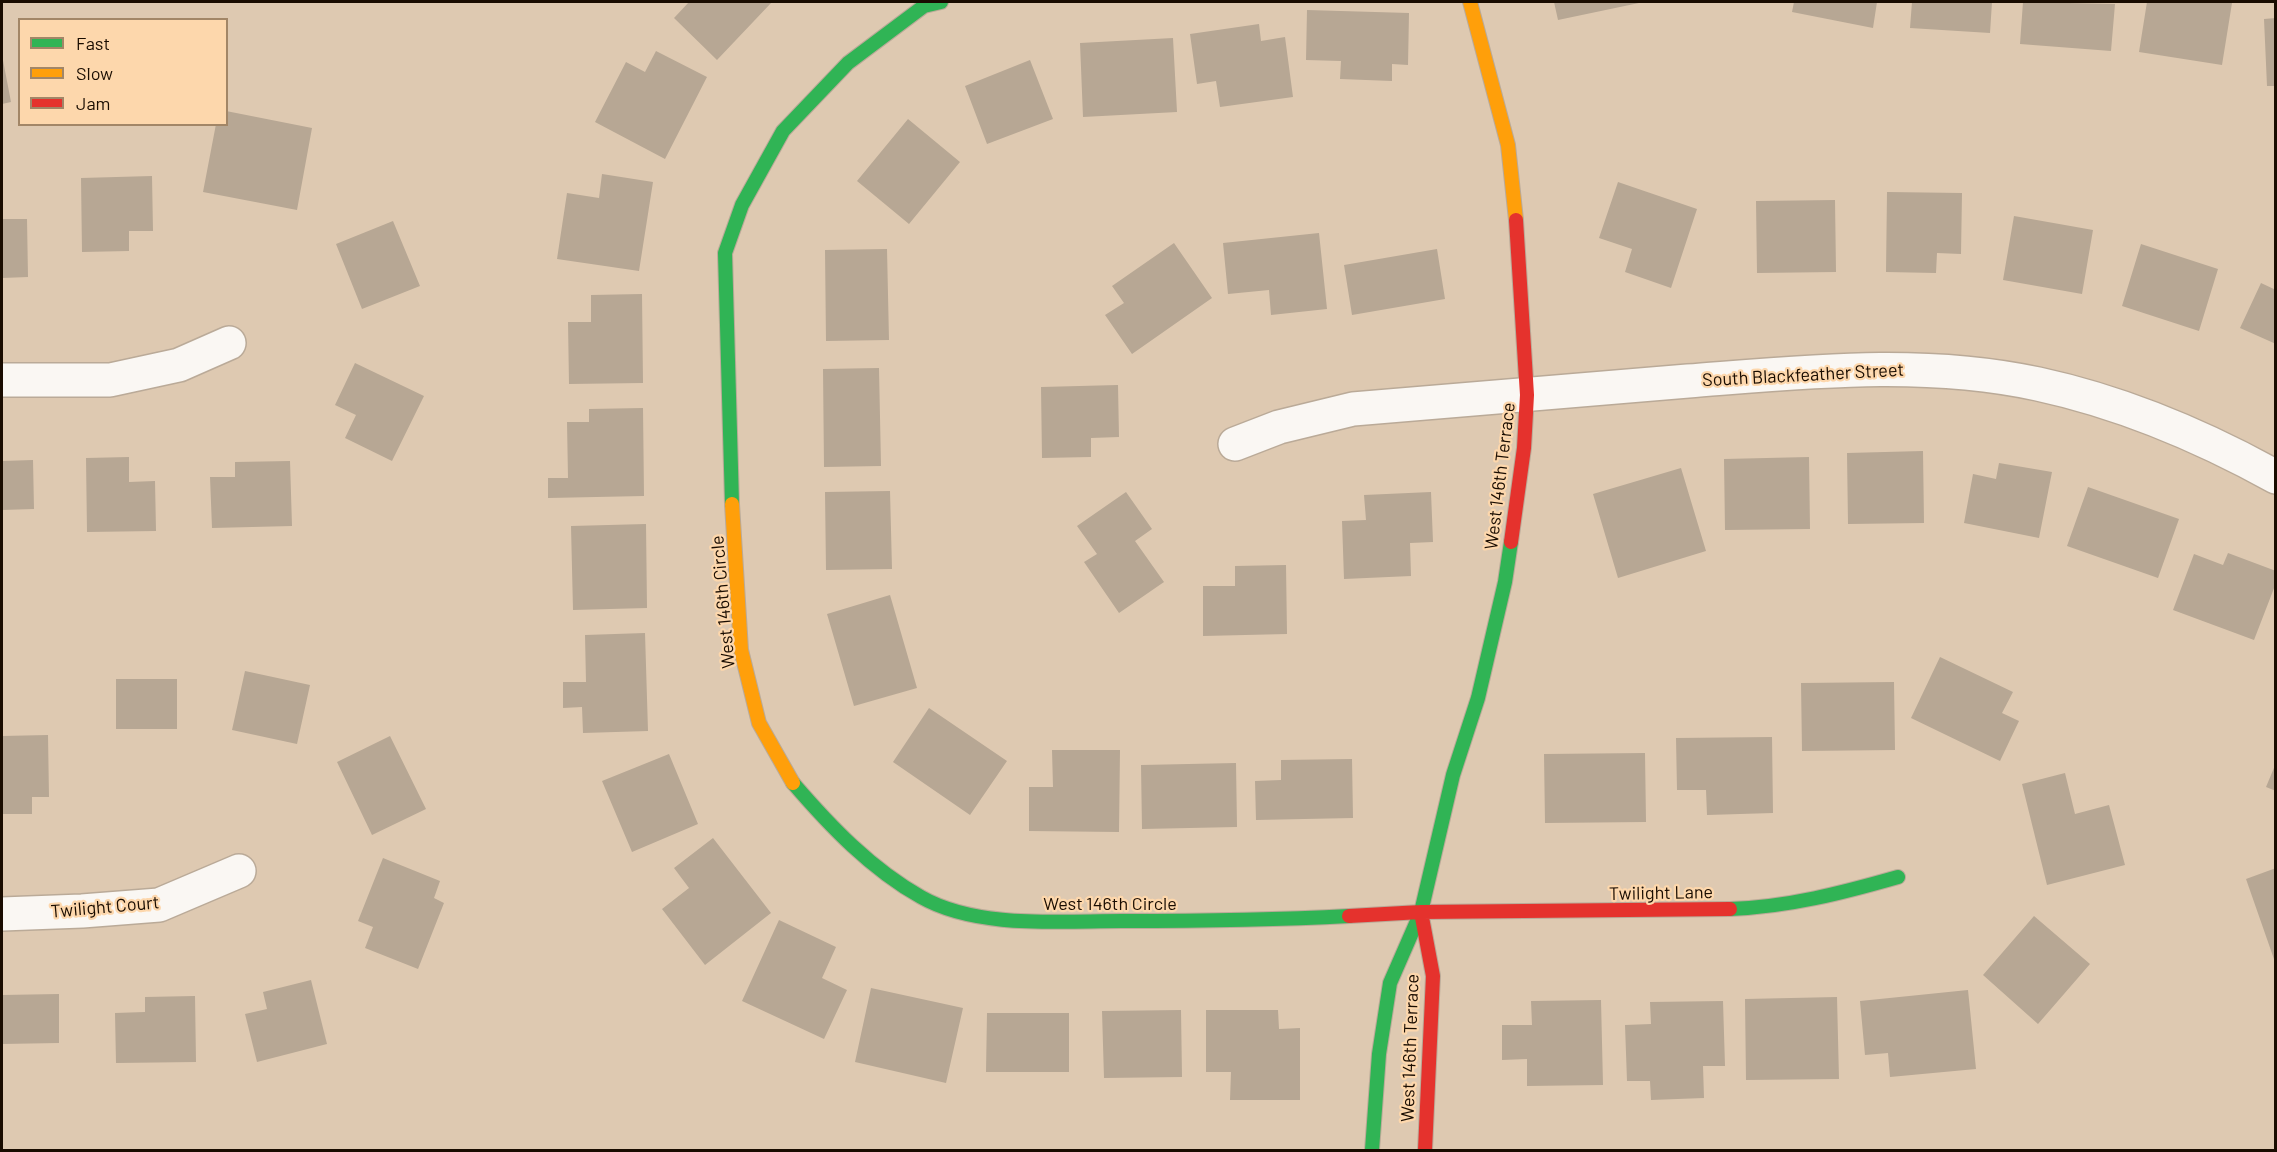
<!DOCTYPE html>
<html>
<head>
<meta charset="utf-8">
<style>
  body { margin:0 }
  #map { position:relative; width:2277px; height:1152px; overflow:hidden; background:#dec9b1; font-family:Barlow,sans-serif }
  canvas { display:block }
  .frame { position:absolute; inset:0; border:3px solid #190c00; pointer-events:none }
  .legend { position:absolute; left:18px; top:18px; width:210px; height:108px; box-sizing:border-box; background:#fdd7ac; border:2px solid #a28667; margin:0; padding:8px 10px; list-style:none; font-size:18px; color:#190c00 }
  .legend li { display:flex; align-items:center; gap:12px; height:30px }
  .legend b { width:30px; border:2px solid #a28667 }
</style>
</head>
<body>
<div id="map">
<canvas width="2277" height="1152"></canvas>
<div class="frame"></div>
<ul class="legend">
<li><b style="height:8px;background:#30b455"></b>Fast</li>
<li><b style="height:8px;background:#ff9f0a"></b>Slow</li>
<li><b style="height:8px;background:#e5322d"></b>Jam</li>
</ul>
</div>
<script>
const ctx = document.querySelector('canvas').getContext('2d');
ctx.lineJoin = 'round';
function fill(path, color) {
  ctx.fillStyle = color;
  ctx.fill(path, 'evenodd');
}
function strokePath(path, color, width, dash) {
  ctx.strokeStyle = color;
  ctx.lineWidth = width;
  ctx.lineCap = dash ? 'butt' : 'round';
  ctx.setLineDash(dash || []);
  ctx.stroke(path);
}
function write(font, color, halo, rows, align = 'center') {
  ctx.font = font + ' Barlow,sans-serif';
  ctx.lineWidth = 4.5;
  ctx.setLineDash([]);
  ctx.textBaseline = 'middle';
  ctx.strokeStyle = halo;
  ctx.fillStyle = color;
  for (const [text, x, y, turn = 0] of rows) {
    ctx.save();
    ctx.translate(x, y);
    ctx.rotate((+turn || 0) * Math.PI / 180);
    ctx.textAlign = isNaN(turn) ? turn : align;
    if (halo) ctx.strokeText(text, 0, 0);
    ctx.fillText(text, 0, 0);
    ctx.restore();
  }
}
const building = new Path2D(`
  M689 2H772L717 60 674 18Z
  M1554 2H1639V3L1558 20Z
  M1794 2H1877L1873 28 1792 12Z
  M1912 2H1992L1990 33 1910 28Z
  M2023 2 2115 4 2111 51 2020 44Z
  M2147 2 2232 3 2222 65 2139 52Z
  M1307 10 1409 13 1408 65 1392 64V81L1340 79 1341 61 1306 60Z
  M2276 18V86H2267L2264 19Z
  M1259 24 1261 41 1285 37 1293 97 1220 107 1216 81 1197 84 1190 34Z
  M1173 38 1177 112 1083 117 1080 43Z
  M656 51 707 77 665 159 595 122 626 62 645 72Z
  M2 55 11 102 2 104Z
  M1030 60 1053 119 987 144 965 86Z
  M226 111 312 128 297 210 203 192 216 124H226Z
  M908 119 960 162 909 224 857 181Z
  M602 174 653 182 639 271 557 259 567 193 599 198Z
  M152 176 153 231H129V251L82 252 81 178Z
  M1618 182 1697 209 1671 288 1625 272 1632 249 1599 238Z
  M1887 192 1962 193 1961 254 1937 253 1936 273 1886 272Z
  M1835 200 1836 272 1757 273 1756 201Z
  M2014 216 2093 230 2082 294 2003 280Z
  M2 219H27L28 277 2 278Z
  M393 221 420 286 362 309 336 244Z
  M1319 233 1327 309 1271 315 1269 290 1228 294 1223 243Z
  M1174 243 1212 298 1132 354 1105 315 1124 303 1112 286Z
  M2141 244 2218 269 2199 331 2122 306Z
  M887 249 889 340 826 341 825 250Z
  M1437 249 1445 299 1352 315 1344 265Z
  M2261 283 2276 290V344L2240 328Z
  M642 294 643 383 569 384 568 322H591V295Z
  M355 363 424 396 392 461 345 438 356 415 335 405Z
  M879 368 881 466 824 467 823 369Z
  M1118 385 1119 437 1091 438V457L1042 458 1041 387Z
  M643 408 644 496 548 498V478H568L567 422H589V409Z
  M1923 451 1924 523 1848 524 1847 453Z
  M129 457V482L155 481 156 531 87 532 86 458Z
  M1809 457 1810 529 1725 530 1724 459Z
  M33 460 34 509 2 510V461Z
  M290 461 292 526 212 528 210 477H235V462Z
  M1999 463 2052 472 2039 538 1964 523 1973 474 1996 479Z
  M1681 468 1706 551 1618 578 1593 494Z
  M2088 487 2179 519 2158 578 2067 546Z
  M890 491 892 569 826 570 825 492Z
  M1126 492 1152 529 1135 541 1164 582 1119 613 1084 562 1097 554 1077 526Z
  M1431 492 1433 542 1410 543 1411 576 1344 579 1342 521 1366 520 1364 495Z
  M646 524 647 608 573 610 571 526Z
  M2228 553 2276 571V583L2254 640 2173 610 2194 554 2223 565Z
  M1286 565 1287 634 1203 636V586H1235V566Z
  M890 595 917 688 854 706 827 614Z
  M645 633 648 731 583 733 582 707 563 708V682H586L585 635Z
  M1940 657 2013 692 2002 713 2019 721 2000 761 1911 718Z
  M245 671 310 685 297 744 232 730Z
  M116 679H177V729H116Z
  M1894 682 1895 750 1802 751 1801 683Z
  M929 708 1007 761 970 815 893 762Z
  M48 735 49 797H32V814H2V736Z
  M390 736 426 809 372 835 337 762Z
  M1772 737 1773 813 1707 815 1706 790H1677L1676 738Z
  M1052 750H1120L1119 832 1029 831V787H1053Z
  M1645 753 1646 822 1545 823 1544 754Z
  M669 754 698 824 632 852 602 781Z
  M1352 759 1353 818 1256 820 1255 781 1281 780V760Z
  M1236 763 1237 827 1142 829 1141 765Z
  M2276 763V791L2266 787Z
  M2065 773 2075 814 2109 805 2125 865 2047 885 2022 784Z
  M713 838 771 913 705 965 662 909 689 888 674 868Z
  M383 858 440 881 434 898 444 903 418 969 365 948 373 927 358 921Z
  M2276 868V962H2275L2246 879Z
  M2034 916 2090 964 2038 1024 1983 975Z
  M779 920 836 947 822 978 847 990 824 1039 742 1001Z
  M311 980 327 1044 257 1062 245 1014 267 1009 263 992Z
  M871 988 963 1008 946 1083 855 1062Z
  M1968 990 1976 1069 1890 1077 1888 1053 1865 1055 1860 1001Z
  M59 994V1043L2 1044V995Z
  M195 996 196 1062 116 1063 115 1013 145 1012V997Z
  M1837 997 1839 1079 1746 1080 1745 999Z
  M1601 1000 1603 1085 1527 1086V1059L1502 1060V1025H1532L1531 1001Z
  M1723 1001 1725 1066H1703L1704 1098 1651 1100 1650 1081H1627L1625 1025 1651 1024 1650 1002Z
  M1181 1010 1182 1077 1104 1078 1102 1011Z
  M1206 1010H1278L1279 1029 1300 1028V1100H1230L1231 1072H1206Z
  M987 1013H1069V1072H986Z`);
const street = new Path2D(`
  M2 380H110L179 365 229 343
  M1235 444 1279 427 1353 409C1464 400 1576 391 1688 381 1805 372 1922 359 2038 384 2121 402 2202 436 2276 477
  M2 914 82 911 159 905 239 871`);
const fast = new Path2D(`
  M732 504 725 253 742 205 783 131 848 63 924 6 941 2
  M793 783C830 826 871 869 921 897 977 929 1060 921 1122 921 1198 921 1273 920 1349 916
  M1730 909C1788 907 1842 893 1898 877
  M1372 1150 1379 1054 1390 983 1421 912 1453 775 1478 698 1505 582 1511 542`);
const slow = new Path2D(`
  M1470 2 1508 145 1516 220
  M732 504 741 650 759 723 793 783`);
const jam = new Path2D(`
  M1511 542 1524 448 1527 395 1516 220
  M1421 912 1433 976 1425 1150
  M1349 916 1421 912 1730 909`);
const streetNames = [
  ["South Blackfeather Street",1803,375,-3],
  ["West 146th Terrace",1500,476,-83],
  ["West 146th Circle",723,602,-95],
  ["Twilight Lane",1661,893,-1],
  ["West 146th Circle",1110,904],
  ["Twilight Court",105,907,-5],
  ["West 146th Terrace",1410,1048,-88]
];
fill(building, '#b7a794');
strokePath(street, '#baaa98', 36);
strokePath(fast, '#baaa98', 16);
strokePath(slow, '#baaa98', 16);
strokePath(jam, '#baaa98', 16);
strokePath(street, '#faf7f3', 33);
strokePath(fast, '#30b455', 14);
strokePath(slow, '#ff9f0a', 14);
strokePath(jam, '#e5322d', 14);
write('18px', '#190c00', '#fdd7ac', streetNames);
</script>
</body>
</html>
